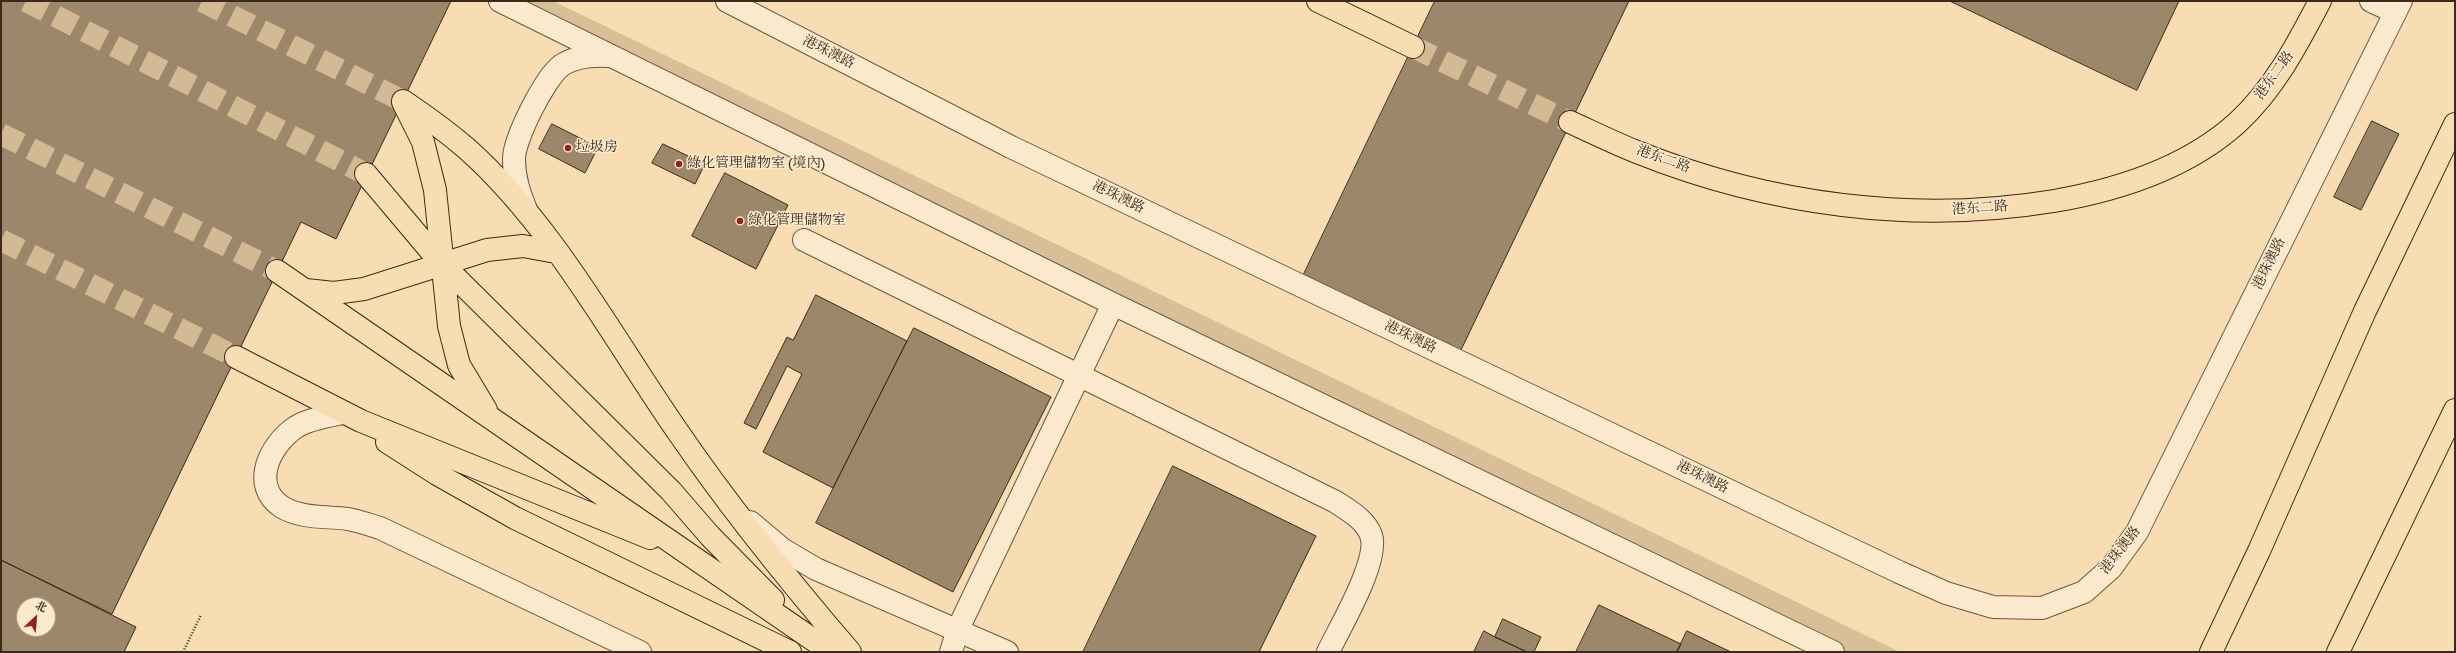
<!DOCTYPE html>
<html>
<head>
<meta charset="utf-8">
<style>
  body { margin:0 }
  #map { position:relative; width:2456px; height:653px; overflow:hidden; background:#f9ddb2; font-family:"IM FELL DW Pica","Noto Serif SC",serif }
  canvas { display:block }
  .frame { position:absolute; inset:0; border:2px solid #3a2a1c; pointer-events:none }
  .north { position:absolute; left:16px; top:597px; width:40px; height:40px; box-sizing:border-box; background:#fbe9cd; border:1px solid #ae9d86; border-radius:50%; rotate:26deg; font-size:11px; font-weight:700; line-height:16px; text-align:center; color:#3a2a1c }
  .north::after { content:''; display:block; margin:auto; width:14px; height:18px; background:#8f2418; clip-path:polygon(50% 0,100% 100%,50% 72%,0 100%) }
</style>
</head>
<body>
<div id="map">
<canvas width="2456" height="653"></canvas>
<div class="frame"></div>
<div class="north">北</div>
</div>
<script>
const ctx = document.querySelector('canvas').getContext('2d');
ctx.lineJoin = 'round';
function fill(path, color) {
  ctx.fillStyle = color;
  ctx.fill(path, 'evenodd');
}
function strokePath(path, color, width, dash) {
  ctx.strokeStyle = color;
  ctx.lineWidth = width;
  ctx.lineCap = dash ? 'butt' : 'round';
  ctx.setLineDash(dash || []);
  ctx.stroke(path);
}
function write(font, color, halo, rows, align = 'center') {
  ctx.font = font + ' "IM FELL DW Pica","Noto Serif SC",serif';
  ctx.lineWidth = 3;
  ctx.setLineDash([]);
  ctx.textBaseline = 'middle';
  ctx.strokeStyle = halo;
  ctx.fillStyle = color;
  for (const [text, x, y, turn = 0] of rows) {
    ctx.save();
    ctx.translate(x, y);
    ctx.rotate((+turn || 0) * Math.PI / 180);
    ctx.textAlign = isNaN(turn) ? turn : align;
    if (halo) ctx.strokeText(text, 0, 0);
    ctx.fillText(text, 0, 0);
    ctx.restore();
  }
}
const green = new Path2D(`
  M505 1H553L1900 652H1847Z`);
const building = new Path2D(`
  M1 1H451L336 239 301 222 112 614 1 560Z
  M1435 1H1629L1460 352 1303 276Z
  M1950 1H2179L2137 90Z
  M2372 121 2399 134 2361 210 2334 197Z
  M552 124 598 147 585 173 539 149Z
  M663 144 705 164 695 184 652 163Z
  M725 173 788 205 756 269 692 236Z
  M816 295 907 341 833 488 763 452 802 374 787 366 756 429 744 423 787 337 793 340Z
  M914 328 1051 397 953 592 816 523Z
  M1173 466 1316 536 1259 652H1083Z
  M1 560 136 627 124 652H1ZM24 605H48V629H24Z
  M1599 605 1681 644 1677 652H1576Z
  M1503 619 1541 637 1534 652H1527L1495 637Z
  M1484 631 1495 637 1527 652H1474Z
  M1687 631 1731 652H1677Z`);
const majorTunnel = new Path2D(`
  M26 1 366 174
  M202 1 403 101
  M1 134 277 271
  M1 240 236 357`);
const highwayTunnel = new Path2D(`
  M1413 47 1570 122`);
const path = new Path2D(`
  M183 652 201 615`);
const minor = new Path2D(`
  M500 1 1113 304 1833 652
  M727 1 1011 147 1899 572 1946 593 1993 607 2042 608 2084 592 2111 568 2137 532 2401 1
  M2371 1 2395 12
  M527 212C520 195 514 179 514 159 514 139 545 77 562 65 576 56 593 55 609 56
  M804 240 1336 502C1349 511 1365 519 1371 535 1380 560 1340 627 1328 652
  M343 413C328 416 309 419 296 427 269 445 250 486 282 507 302 519 327 516 348 519 359 521 370 525 380 528L640 652
  M750 522 782 549 816 569 1007 652
  M951 652 958 629 1113 304`);
const major = new Path2D(`
  M403 101C424 115 446 131 466 148 553 225 612 337 678 432 730 508 789 581 850 652
  M403 102 423 142 435 190 449 326 459 365 486 410
  M366 174 441 263 671 491 710 536 773 600
  M277 271 831 652
  M306 290 334 293 364 289 487 250 523 246 556 252
  M236 357 361 421 650 538
  M387 442 437 474 515 518 790 652`);
const highway = new Path2D(`
  M1318 1 1413 47
  M1570 122C1592 132 1614 143 1637 152 1769 205 1914 224 2054 201 2118 190 2187 168 2237 123 2274 89 2297 45 2320 1
  M2211 652 2259 551 2365 311 2455 124
  M2338 652 2455 410`);
const markers = [
  [568,148,4,"#8f2418"],
  [679,164,4,"#8f2418"],
  [740,221,4,"#8f2418"]
];
const streetNames = [
  ["港珠澳路",828,53,27],
  ["港东二路",2275,76,-54],
  ["港东二路",1663,160,20],
  ["港珠澳路",1118,198,26],
  ["港东二路",1980,209,-4],
  ["港珠澳路",2270,264,-64],
  ["港珠澳路",1410,338,26],
  ["港珠澳路",1702,478,26],
  ["港珠澳路",2121,551,-52]
];
const poiNames = [
  ["垃圾房",576,148],
  ["綠化管理儲物室 (境內)",687,164],
  ["綠化管理儲物室",748,221]
];
fill(green, '#d9bf98');
fill(building, '#9d876a');
strokePath(building, '#3a2a1c', 1);
strokePath(majorTunnel, '#d3b994', 22, [22, 11]);
strokePath(highwayTunnel, '#d3b994', 22, [22, 11]);
strokePath(minor, '#6a5742', 24);
strokePath(major, '#3a2a1c', 24);
strokePath(highway, '#3a2a1c', 24);
strokePath(path, '#3a2a1c', 2.5, [1, 2]);
strokePath(minor, '#fbe9cd', 22);
strokePath(major, '#f9ddb2', 22);
strokePath(highway, '#f9ddb2', 22);
for (const [x, y, r, color] of markers) {
  const dot = new Path2D();
  dot.arc(x, y, r, 0, 2 * Math.PI);
  ctx.fillStyle = color;
  ctx.fill(dot);
  strokePath(dot, '#fbe9cd', 1.5);
}
write('14px', '#3a2a1c', '#fbe9cd', streetNames);
write('14px', '#3a2a1c', '#fbe9cd', poiNames, 'left');
</script>
</body>
</html>
